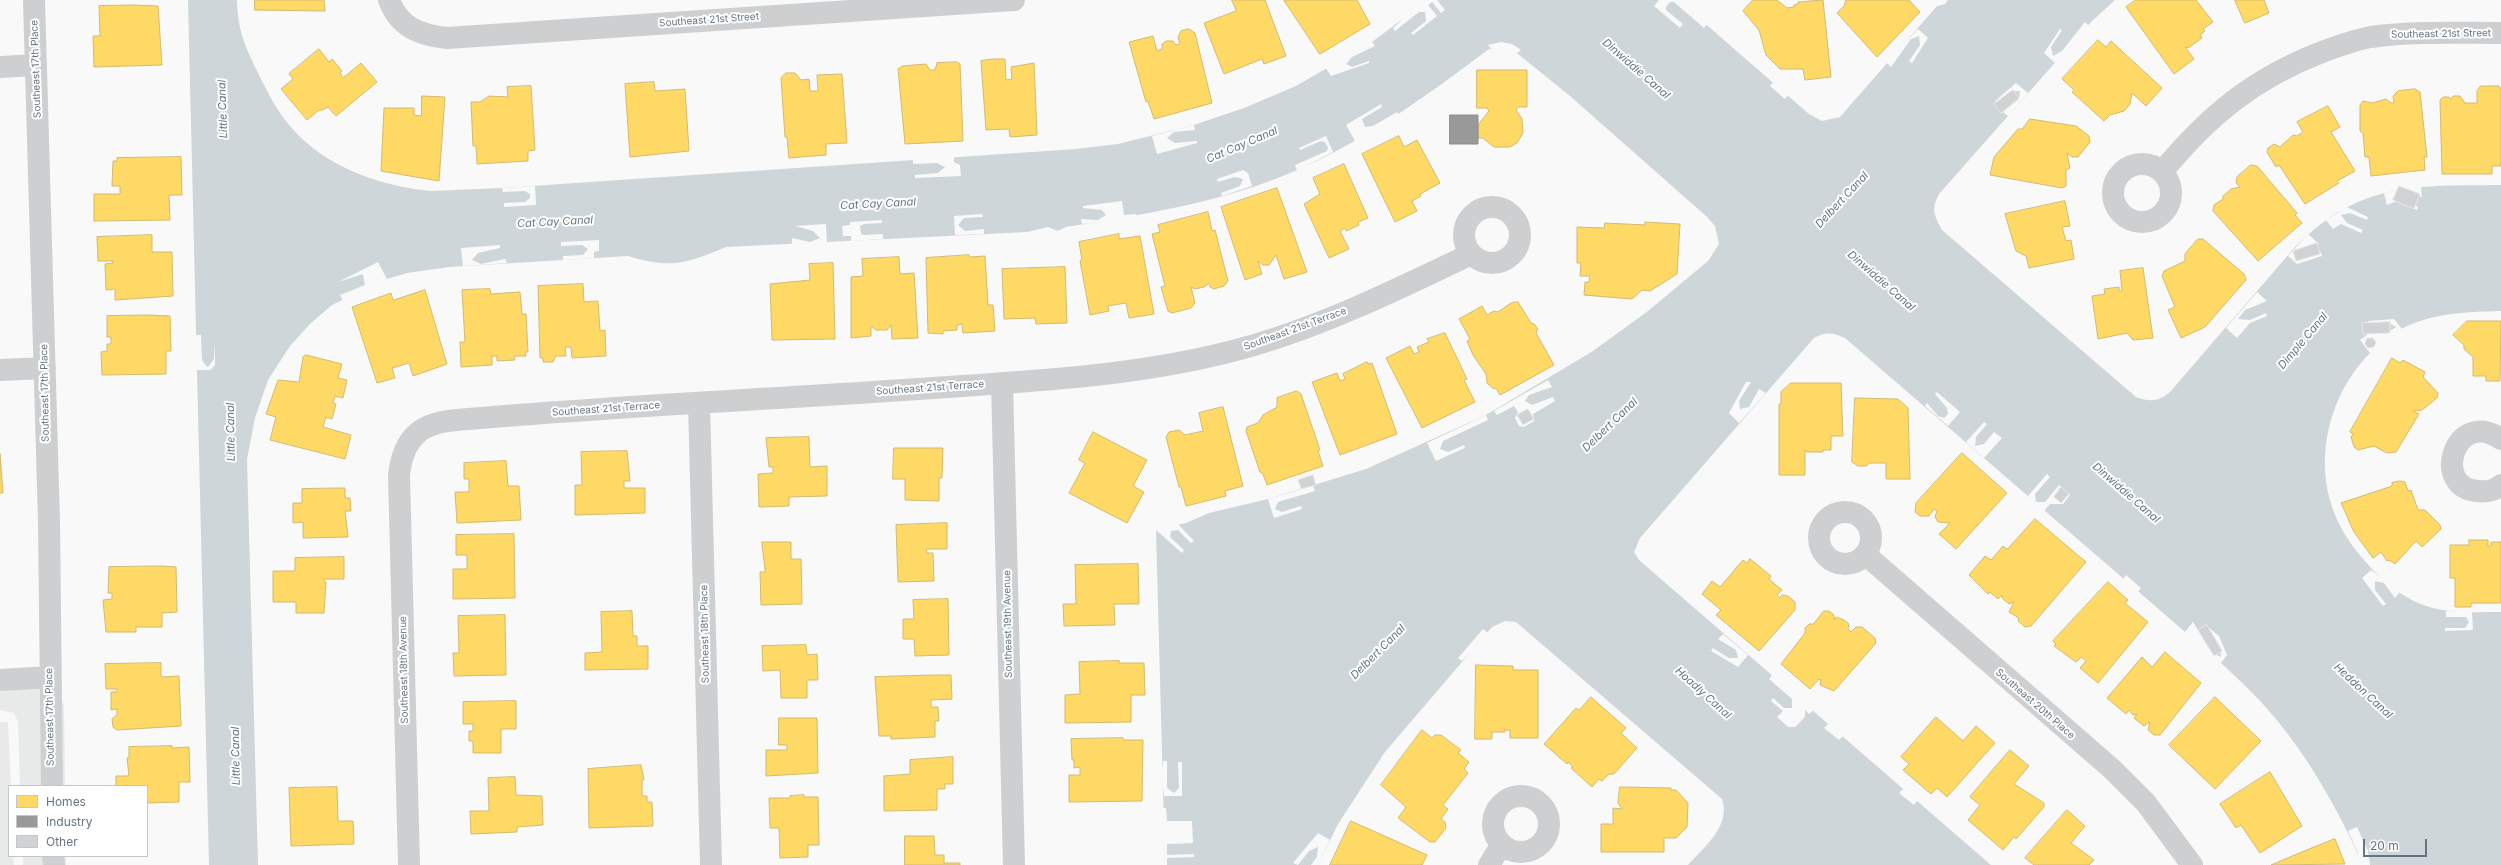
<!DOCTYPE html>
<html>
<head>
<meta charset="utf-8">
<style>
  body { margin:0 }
  #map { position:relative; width:2501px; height:865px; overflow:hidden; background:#f9f9f9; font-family:Inter,sans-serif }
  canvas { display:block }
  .legend { position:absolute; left:8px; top:785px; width:140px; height:72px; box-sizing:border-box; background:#fff; border:1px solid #c1c8cd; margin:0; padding:5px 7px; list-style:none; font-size:12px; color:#657683 }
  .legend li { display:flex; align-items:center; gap:8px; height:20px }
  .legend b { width:20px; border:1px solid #c1c8cd }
  .scale { position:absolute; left:2363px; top:839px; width:64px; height:18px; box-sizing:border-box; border:2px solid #657683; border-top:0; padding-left:5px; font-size:12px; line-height:14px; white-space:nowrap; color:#657683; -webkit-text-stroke:3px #fff; paint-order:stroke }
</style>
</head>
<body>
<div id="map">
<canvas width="2501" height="865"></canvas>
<ul class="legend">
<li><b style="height:11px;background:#ffd966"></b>Homes</li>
<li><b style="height:11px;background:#999"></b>Industry</li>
<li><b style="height:11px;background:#d0d2d3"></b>Other</li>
</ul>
<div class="scale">20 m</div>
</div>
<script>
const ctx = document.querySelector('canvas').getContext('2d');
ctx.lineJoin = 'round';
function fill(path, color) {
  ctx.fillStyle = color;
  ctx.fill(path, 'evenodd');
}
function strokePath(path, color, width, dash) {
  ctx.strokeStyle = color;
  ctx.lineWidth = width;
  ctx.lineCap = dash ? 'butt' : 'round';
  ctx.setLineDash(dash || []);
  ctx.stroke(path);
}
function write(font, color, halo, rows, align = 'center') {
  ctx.font = font + ' Inter,sans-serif';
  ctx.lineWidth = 4;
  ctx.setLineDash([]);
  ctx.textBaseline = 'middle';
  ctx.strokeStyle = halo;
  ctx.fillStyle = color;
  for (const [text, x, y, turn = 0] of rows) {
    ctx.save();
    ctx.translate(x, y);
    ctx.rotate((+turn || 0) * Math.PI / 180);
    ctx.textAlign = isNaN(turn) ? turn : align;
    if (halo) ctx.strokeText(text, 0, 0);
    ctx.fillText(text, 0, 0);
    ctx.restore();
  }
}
const built = new Path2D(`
  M50 683 64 705 65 786H20L18 722 14 713 0 710V685Z
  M0 722H8L11 786 9 856H13L14 865H0Z
  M23 856H66V865H23Z`);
const water = new Path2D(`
  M188 0H237C238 32 245 46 259 75 268 93 277 111 290 126 324 167 380 186 431 191L502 188 1076 149 1118 144 1194 125 1244 108 1296 86 1372 42 1428 0H1678L1809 114 1822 121 1840 117 1937 6 1945 4 1948 0H2115L2091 22 1939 194C1931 209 1934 215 1942 230L2136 397C2150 402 2158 402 2170 392L2295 247C2361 181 2415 186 2501 185V311C2460 312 2420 313 2386 339 2338 375 2314 441 2330 500 2336 523 2349 543 2364 560 2380 579 2402 598 2426 606 2450 614 2477 612 2501 612V865H2363C2337 807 2305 750 2262 703 2249 689 2235 676 2221 663L1845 338C1834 333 1826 331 1814 338L1640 538 1634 552 1639 560 1991 865H1688C1705 846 1731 826 1722 799L1516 622 1505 621 1492 627 1385 752 1338 824 1318 865H1165L1156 530 1186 523 1209 513 1268 499 1366 469 1486 415 1593 351 1648 311 1708 261 1719 244 1715 226 1706 216 1570 96 1518 54 1489 49C1425 97 1358 146 1283 176 1214 204 1139 215 1066 227L1058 231 1048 227 1027 232 726 247C685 264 671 269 628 256L449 267 407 273 387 279 332 305 310 324 290 346 268 380 255 418 247 459 258 865H209Z`);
const pier = new Path2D(`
  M1428 0H1437L1445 10 1441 13 1432 2 1428 5 1437 16 1413 35 1411 33 1426 21 1425 12H1419L1395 31 1393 28 1401 21 1400 19Z
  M1659 0H1678L1708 23 1704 28 1674 2H1670L1666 7V10L1683 24 1680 28 1654 6Z
  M2085 22 2089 26 2055 63 2044 53 2060 29 2062 30 2051 47 2053 56 2062 51Z
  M1918 29 1928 38 1912 63 1909 61 1920 45 1919 36 1911 39 1891 67 1886 62Z
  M1372 42 1375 46 1352 57 1346 64 1352 67 1369 61V63L1331 76 1325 67Z
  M1501 42 1512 44 1521 50 1515 55 1493 51 1488 45Z
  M1774 81 1789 94 1785 99 1770 86Z
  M2016 83 2028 93 2008 116 2003 112 2019 99 2020 91H2011L1997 103 1995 101Z
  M1381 104 1382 107 1362 119 1365 127 1373 126 1397 112 1399 115 1355 141 1346 125Z
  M1194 125 1195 130 1174 132 1167 138 1175 143 1197 141V143L1157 154 1152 136Z
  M1326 136 1333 152 1297 171 1295 165 1327 151 1328 148 1325 142 1321 141 1300 150 1299 148Z
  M954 155V162L960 165 961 176 915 178V175L938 173 945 167 937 163 913 164V160Z
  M1243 170 1248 173 1252 186 1222 196 1221 193 1240 186 1243 179 1235 177 1218 182 1217 179Z
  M535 186 536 205 504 207V203L525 202 530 198V194L525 191 503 192 502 188Z
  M2421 186 2422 197 2407 191 2403 200 2418 207 2417 210 2397 201 2387 205 2384 193Z
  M1122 201 1124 215 1136 214 1137 217 1082 224 1081 219 1098 220 1106 215 1102 210 1083 208V206Z
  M2347 207 2368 217 2367 220 2350 213 2341 215 2347 223 2363 230 2361 233 2341 224 2333 229 2326 220Z
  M982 214 983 217 964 218 958 225 965 231 984 229V234L955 235 954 216Z
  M882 220V223L864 224 860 226 861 234 864 235 883 234V239L851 241V236H843L842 226 850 225V222Z
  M826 224 827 243 792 244V238L810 242 820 238 813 231 795 226Z
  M2308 234 2319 244 2297 250 2300 259 2321 252 2322 256 2297 264 2288 256Z
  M599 240V251L594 252V258L563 260V256L583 255 588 249 582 245 561 246V242Z
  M500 245V248L478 253 472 260 481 264 505 259 507 263 463 266 461 248Z
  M378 262 387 279 343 301 340 295 365 285 363 274 338 282Z
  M2257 292 2267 301 2245 310 2238 319 2250 320 2266 313 2267 316 2250 323 2237 338 2226 328Z
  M2394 319 2402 329 2370 353 2360 340 2371 332 2390 331 2396 327 2389 323 2368 324V321Z
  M196 335H201L202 360 207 367 209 366 214 359 215 341V365L210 370H197L194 344H196Z
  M1548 380 1552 387 1529 395 1525 401 1532 405 1553 397 1555 401 1533 414 1534 421 1524 427 1519 426 1515 418 1518 412 1514 406 1497 415 1494 411Z
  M1746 382H1751L1739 401 1740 409 1749 407 1759 389 1766 393 1739 423 1729 413Z
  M1937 392 1960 412 1948 426 1925 406 1927 403 1938 416 1944 418 1948 414 1947 408 1935 394Z
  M1486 415 1488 420 1443 441 1440 449 1448 452 1464 445 1465 448 1436 461 1427 443Z
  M1984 422 1987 424 1976 437 1975 446 1984 444 1994 432 2002 438 1984 458 1966 442Z
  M2047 474 2050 477 2035 494 2036 502H2045L2059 485 2070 495 2063 504H2050L2044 511 2028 496Z
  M1313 486 1315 491 1278 502 1275 509 1282 512 1301 506 1302 509 1274 518 1268 499Z
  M1177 523 1194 541 1191 543 1178 530 1171 531 1170 537 1184 550 1182 553 1156 530Z
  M2371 570 2400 592 2395 598 2384 583 2375 581V590L2386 604 2383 606 2362 578Z
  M2126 575 2141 588 2136 594 2122 581Z
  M2446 611 2472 612 2473 630 2445 631V628H2465L2469 622 2466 617H2446Z
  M2193 622 2212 653 2221 657V648L2208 627 2219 636 2227 655 2221 663 2184 633Z
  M1483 629 1489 634 1462 661 1458 658Z
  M1723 634 1748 655 1738 667 1711 651 1713 648 1729 658H1738L1736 650 1718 639Z
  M1772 675 1814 710 1809 714 1805 710V717L1795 727H1788L1777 717 1783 711 1771 701 1773 698 1784 708H1792V699L1769 679Z
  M1829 723 1843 736 1839 740 1824 728Z
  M1163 761H1167V788L1174 793 1179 788 1178 762H1182V796H1164L1161 768 1163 767Z
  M1904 788 1918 800 1914 805 1899 793Z
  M1163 808H1166L1167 821H1192L1193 843 1167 844V855L1194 854V857L1167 858V865H1165Z
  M2357 827 2368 851 2370 865H2360L2356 854 2358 853 2348 831Z
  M1318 833 1330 840 1318 865H1311L1317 857 1318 847 1309 851 1298 865 1293 863Z`);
const homes = new Path2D(`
  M255 0H324L325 11 255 10Z
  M1232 0H1265L1286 56 1264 64 1262 59 1224 74 1204 23 1236 11Z
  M1284 0H1357L1370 24 1320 54Z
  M1753 0H1777L1787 8 1794 7V5L1798 4V2L1823 0 1831 77 1805 80 1803 69H1780L1766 55 1759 30 1743 11Z
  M1846 0H1909L1920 12 1877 57 1837 13 1844 6Z
  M2136 0H2196L2213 22 2203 29 2205 31 2200 35 2202 38 2188 48 2185 47 2194 59 2174 74 2126 7Z
  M2235 0H2264L2269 13 2245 23Z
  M132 5 158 6 162 65 94 67 93 36H100L99 6Z
  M1189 29 1195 33 1212 103 1154 119 1148 101 1146 102 1129 42 1153 36 1157 51 1162 49V44L1166 41H1173L1176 45 1180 44 1178 37 1181 31Z
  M2098 40 2106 47 2111 41 2162 88 2146 106 2132 93 2130 104 2124 111 2110 115 2104 121 2072 92 2074 90 2062 79Z
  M319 49 329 62 332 59 342 71 340 73 343 78 361 63 377 82 336 116 328 107 323 110H319L307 120 281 89 293 79 289 74Z
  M993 59H1005L1006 80 1012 79 1011 67 1034 63 1037 135 1010 137 1009 129 986 130 981 61Z
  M957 62 960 64 963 141 905 144 898 69 902 66 926 64 930 70H935L937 63Z
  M1477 70H1527V107H1518L1516 110 1522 119 1523 133 1517 143 1510 147H1494L1483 138H1478V125L1489 111 1487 108H1477Z
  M786 73H795L801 80 809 79 810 91H818L817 75 842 74 847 143 826 144V155L789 158 787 137H785L781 78Z
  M654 82 655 91 685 89 689 151 630 157 625 84Z
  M531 86 535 150 528 151V161L477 164 476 146H473L471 102H480L489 96 508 97 507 87Z
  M2481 86H2499L2501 89V166H2492V174H2442L2440 100 2443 97H2449L2451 99 2453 96H2460L2465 103H2477V91Z
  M2415 89 2420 92 2427 157H2424L2425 170 2371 176 2369 157H2365L2363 133 2360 131V105L2363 101 2372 103 2386 99 2391 103H2394L2393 96 2398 91Z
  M422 96 445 97 439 181 381 171 384 108H414V115L421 116Z
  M2328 106 2340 127 2331 132 2355 171 2337 181 2339 183 2305 204 2279 165 2276 167 2267 152 2268 148 2274 144 2280 147 2293 135 2297 136 2303 132 2297 122Z
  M2030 119 2076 126 2089 136 2090 142 2078 157H2072L2067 153 2070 168 2066 170V186L2062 188 1990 175 1994 157 2018 129H2022Z
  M1399 136 1404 147 1417 140 1440 183 1420 194 1421 196 1412 201 1417 211 1395 222 1362 154Z
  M181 157 182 195H169L170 220 94 221V194H120V186H112L113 161H117V158Z
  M1344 164 1368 218 1358 222 1359 225 1346 231 1345 228 1340 231 1349 249 1329 258 1304 204 1320 194 1313 178Z
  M2251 165 2257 166 2297 213 2295 215 2302 223 2258 261 2213 211 2214 205 2223 199V196L2231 189 2240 187 2236 183 2237 177Z
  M1277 188 1307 272 1284 279 1276 255 1269 265H1263L1258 261 1262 274 1245 280 1221 207Z
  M2065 201 2070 226 2062 227 2066 241 2071 240 2074 259 2029 268 2026 256 2016 251 2005 214Z
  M1208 212 1212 231 1215 230 1228 281 1224 286 1214 289 1210 287 1209 283 1204 287 1195 289 1191 287 1195 303 1191 308 1172 313 1168 311 1161 287 1165 286 1152 234 1160 232 1158 225Z
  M1645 222 1680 224 1677 274 1650 291 1642 290 1632 299 1584 295 1585 282H1589L1590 276H1580L1581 263H1577V227L1604 228 1605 223 1645 225Z
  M1119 234V239L1140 236 1154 314 1129 318 1126 303 1108 306 1109 311 1090 315 1080 261 1082 260 1079 242Z
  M152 235V252H172L173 296 115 300V289L106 290 105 264 113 263V261H98L97 237Z
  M2198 239H2203L2244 274 2246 280 2205 327 2181 338 2168 310 2175 307 2162 276 2164 271 2185 261V254Z
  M969 255 970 257 985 256 988 305H993L995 331 963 333 962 324 957 325V330L943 331V334L928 333 926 258Z
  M899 257 900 274 914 273 918 338 892 339 891 325 887 330H876L871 326V336L851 338V277L863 276 862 259Z
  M833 263 835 339 772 340 770 284 810 280 809 264Z
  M1065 267 1067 323 1036 324 1035 318 1004 319 1002 269Z
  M2143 268 2153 338 2133 340 2127 333 2098 339 2092 296 2105 294 2104 289 2119 287V291H2122L2120 271Z
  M583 284 584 302 598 301 600 331 605 330 606 356 572 358 571 347H565L566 356H556L553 362H543V358H540L538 286Z
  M490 289 491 294 520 292 522 314H526L528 352H525L526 356H514L515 360 497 361V356H492V365L461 367 460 342H465L462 290Z
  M425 290 447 364 413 376 409 363 392 368 395 378 377 383 352 307 391 293 393 300Z
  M1518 302 1531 323 1534 324 1538 329 1536 333 1554 365 1500 395 1496 388 1494 389 1487 383 1486 374 1473 355 1467 341 1470 339 1459 319 1482 306 1487 315 1494 311 1498 312 1511 303Z
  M148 315 170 316 171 351H166V374L102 375 101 352 107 351V344H111V337H107V316Z
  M2467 321H2501L2500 381H2486V376H2473V357L2464 349V345L2453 335Z
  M1445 333 1467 379 1464 380 1475 402 1422 428 1386 358 1410 346 1414 354 1419 352 1417 347 1429 342 1427 339Z
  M306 355 342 364 338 378 347 380 343 398 335 396 333 403 336 404 332 419 326 417 323 427 351 435 345 459 270 440 276 417 266 414 278 380 299 382 303 357Z
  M2392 358 2400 363 2403 360 2425 372 2423 377 2438 393 2437 398 2422 410 2413 411 2419 414 2396 452 2387 453 2374 446 2358 450 2354 447 2351 437 2353 434 2350 432Z
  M1367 362 1368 364 1372 363 1397 434 1340 455 1312 382 1337 373 1340 381 1345 379 1343 374Z
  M1791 383H1841L1843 436H1831V450H1823V452H1807L1805 450V475H1779V404H1781V392Z
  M1297 391 1301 394 1320 450 1318 451 1323 466 1267 485 1263 474 1260 472 1246 431 1247 427 1258 423 1263 415 1277 407V398Z
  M1855 398 1898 399 1908 408 1910 479H1886V463H1870L1866 466H1858L1852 462Z
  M1223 407 1243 486 1225 491 1226 496 1186 506 1181 487H1179L1166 437 1169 432 1179 430 1185 435 1203 431 1199 413Z
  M1093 432 1147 460 1133 486 1144 492 1127 523 1069 493 1085 463 1079 460Z
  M809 437 810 467 827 466V496L789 497V506L759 507 758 474 773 473V467H769L766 438Z
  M894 448H943L942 478H939V501L905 500V479H893Z
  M627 451 630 481H624V488H645V513L575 515V485H582L581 452Z
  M1962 453 2007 493 1956 549 1939 534 1950 523 1938 522 1935 517 1937 511 1934 509 1929 516H1920L1915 512 1916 503Z
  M0 454 3 493H0Z
  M506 461 508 486H519L521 520 457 523 455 492H469V479H464V463Z
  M2399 481 2405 482 2408 491 2411 490 2418 510H2425L2440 525 2441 529 2422 547 2416 541 2395 564 2389 560 2387 561 2381 552 2373 558 2354 532 2341 503 2392 486V483Z
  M338 488H345V498H350L351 511H345L348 537 303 538V522L293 523V503H302V489Z
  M2035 519 2086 562 2031 626 2025 627 2018 621 2019 618 2009 612 2014 602 2009 604 2002 598V595L1998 599 1990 592 1988 594 1969 575 1985 556 1991 560 2003 546 2007 549Z
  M947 523V549H926L927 553H933L934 581 898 582 896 525Z
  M514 534 515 598 453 599V569H467V555H456V535Z
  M2469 540H2488V546H2491V542H2501V603H2471V607H2455V578H2450V545H2469Z
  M762 542H791V559H801L802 604 761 605 760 572H765Z
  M344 557V579H323L326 582 324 613H296V602H273V571H295V558Z
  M1750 559 1771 576 1769 579 1782 590 1777 595 1780 598 1782 595 1788 596 1795 602V610L1759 651 1716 615 1721 610 1702 594 1712 581 1720 587 1743 560 1747 563Z
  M1138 564 1139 604H1114L1115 625 1064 626 1063 604H1076L1075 565Z
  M162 566 176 567 177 612 162 613V627H136V632H106L103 600 112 599V593H108L109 567Z
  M2108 582 2128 600 2125 603 2148 622 2098 683 2080 668 2086 661 2081 657 2076 662 2054 646 2056 644 2053 641Z
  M948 599 949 655 915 656 914 639H903V619H914L913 600Z
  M632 611 633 636H637V646H648V669L585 670V653L602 652 601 612Z
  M1824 611H1829L1834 615V620L1836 617 1844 620 1849 624 1848 629 1851 632 1856 627H1862L1875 638 1876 643 1834 691 1820 685 1821 680 1819 679 1810 689 1781 664 1805 633V628L1809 624H1813Z
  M505 615 506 675 454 676 453 653H459L458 616Z
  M806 645 807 655 817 654 818 680H807V698H781L780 670 763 671 762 646Z
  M2165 652 2201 683 2160 735H2154L2148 730 2150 722 2144 726 2134 718 2137 714 2133 715 2129 710 2126 714 2107 698 2142 657 2152 667Z
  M1119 661V663H1144L1145 695H1131V722L1065 723V695L1080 694 1079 662Z
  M161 663V677L179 676 181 726 117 730 113 727 112 719 117 715V709L111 710V692H117V689H106L105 664Z
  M1476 665 1513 666V670H1538V738H1510V730H1505V732H1492V739H1475Z
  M935 675H951L952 699 931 700V707H938L939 721H935V737L891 739V736H879L875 677Z
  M1591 697 1626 728 1621 733 1637 748 1614 774H1609L1602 781 1599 779 1592 787 1571 768 1573 767 1568 762 1567 764 1544 744 1576 708 1579 710Z
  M2215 697 2261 741 2215 789 2169 745Z
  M516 701V729H501V753H473V741H469V731H473V724H463V702Z
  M1936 717 1963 741 1976 726 1995 743 1947 797 1937 788 1931 794 1903 770 1909 764 1901 757Z
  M779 718H817L818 773 766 776V750H787V745H779Z
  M1422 730 1432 738 1435 735H1441L1461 750 1458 753 1469 762 1464 769 1468 773 1443 805 1448 809 1441 819 1445 822 1446 828 1435 842H1430L1398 818 1406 807 1381 785Z
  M1123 738 1124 740H1143L1142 801 1069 802V775H1080V767L1074 768V760H1072L1071 739Z
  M172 746V748L189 747 190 782H179V802L147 803V786H116V776H129L127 758H129V747Z
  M2010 750 2029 766 2014 784 2044 803V807L2016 839 2014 837 2003 850 1968 820 1980 805 1970 797Z
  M953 757V784H945V789H937V810L884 811V776L910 774V760Z
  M641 765 644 780H642V796H647V802H652L653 826 589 828 588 769Z
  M2270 772 2302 826 2260 853 2241 825 2236 828 2220 804Z
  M515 777 516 795 542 796 543 825 517 827V832L471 834 470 811H489L488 778Z
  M337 787 338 821H353L354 844 291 846 289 788Z
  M1620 787 1671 788V790H1676L1688 803 1687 827 1676 838H1664V852H1601V824H1613V808L1622 809 1618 803Z
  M804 795V797H818L819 845H808V857L780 858 779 828H770L769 798H790V796Z
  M2067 810 2085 826 2071 843 2094 860 2089 865H2034L2025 858Z
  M1351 821 1427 855 1422 865H1330Z
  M905 836H934L935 855H944V863H960V865H905Z
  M2335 839 2345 864 2271 865 2309 849Z`);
const industry = new Path2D(`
  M1450 115H1478V144H1450Z`);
const building = new Path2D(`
  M2013 90 2019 98 2001 113 1994 104Z
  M2399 186 2420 194 2414 209 2393 200Z
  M2317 243 2320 254 2296 261 2293 251Z
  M2390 322V333L2363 334 2362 323Z
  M2367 338H2373L2376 342 2374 347 2368 348 2365 344Z
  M1528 409 1534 419 1523 425 1517 415Z
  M1313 475 1316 485 1301 489 1298 480Z
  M2061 487 2069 494 2061 503 2054 497Z
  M2207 625 2222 651 2214 656 2198 630Z`);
const minor = new Path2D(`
  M34 0 49 522 52 786
  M389 0C399 27 419 35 447 38L1014 0
  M0 67 36 65
  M2113 193a29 29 0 1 1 58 0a29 29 0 1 1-58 0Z
  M2162 172C2208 116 2254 78 2322 52 2338 46 2354 40 2371 37 2414 31 2458 33 2501 33
  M1464 235a28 28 0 1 1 56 0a28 28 0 1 1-56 0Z
  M0 370 45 368
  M1002 383 1014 865
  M699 403 711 865
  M2501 439C2455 407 2430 488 2478 491 2486 492 2494 491 2501 485
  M1819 538a26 26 0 1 1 52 0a26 26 0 1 1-52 0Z
  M1866 555 2112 769 2146 803 2192 865
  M0 680 49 677
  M1493 824a28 28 0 1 1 56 0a28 28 0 1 1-56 0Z
  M53 856 54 865
  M409 865 399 475C405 422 436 421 481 418 626 406 772 399 918 389 1029 381 1143 377 1251 346 1327 324 1400 288 1471 254
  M1489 865 1502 844`);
const streetNames = [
  ["Southeast 21st Street",709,20,-4],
  ["Southeast 21st Street",2441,34,-1],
  ["Southeast 17th Place",36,69,-92],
  ["Southeast 21st Terrace",1295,329,-20],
  ["Southeast 21st Terrace",930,388,-4],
  ["Southeast 17th Place",45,393,-91],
  ["Southeast 21st Terrace",606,409,-4],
  ["Southeast 19th Avenue",1008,624,-91],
  ["Southeast 18th Place",705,634,-91],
  ["Southeast 18th Avenue",404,670,-91],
  ["Southeast 20th Place",2035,704,41],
  ["Southeast 17th Place",50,717,-91]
];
const waterNames = [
  ["Dinwiddie Canal",1636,69,41],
  ["Little Canal",223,109,-92],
  ["Cat Cay Canal",1242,145,-23],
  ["Delbert Canal",1842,200,-47],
  ["Cat Cay Canal",878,204,-3],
  ["Cat Cay Canal",555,222,-3],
  ["Dinwiddie Canal",1881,281,41],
  ["Dimple Canal",2303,341,-50],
  ["Delbert Canal",1610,425,-44],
  ["Little Canal",231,432,-91],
  ["Dinwiddie Canal",2126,493,41],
  ["Delbert Canal",1378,652,-45],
  ["Heddon Canal",2363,691,43],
  ["Hoadly Canal",1703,693,42],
  ["Little Canal",236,756,-91]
];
fill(built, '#e8e9e9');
fill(water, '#ced6d9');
fill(pier, '#f9f9f9');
fill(homes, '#ffd966');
strokePath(homes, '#d1bb6f', 1);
fill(industry, '#999');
strokePath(industry, '#898e92', 1);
fill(building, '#d0d2d3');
strokePath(building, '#e8e8e8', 1);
strokePath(minor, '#cecfd0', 22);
write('10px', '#657683', '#fff', streetNames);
write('italic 11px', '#60757c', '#fff', waterNames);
</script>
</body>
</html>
